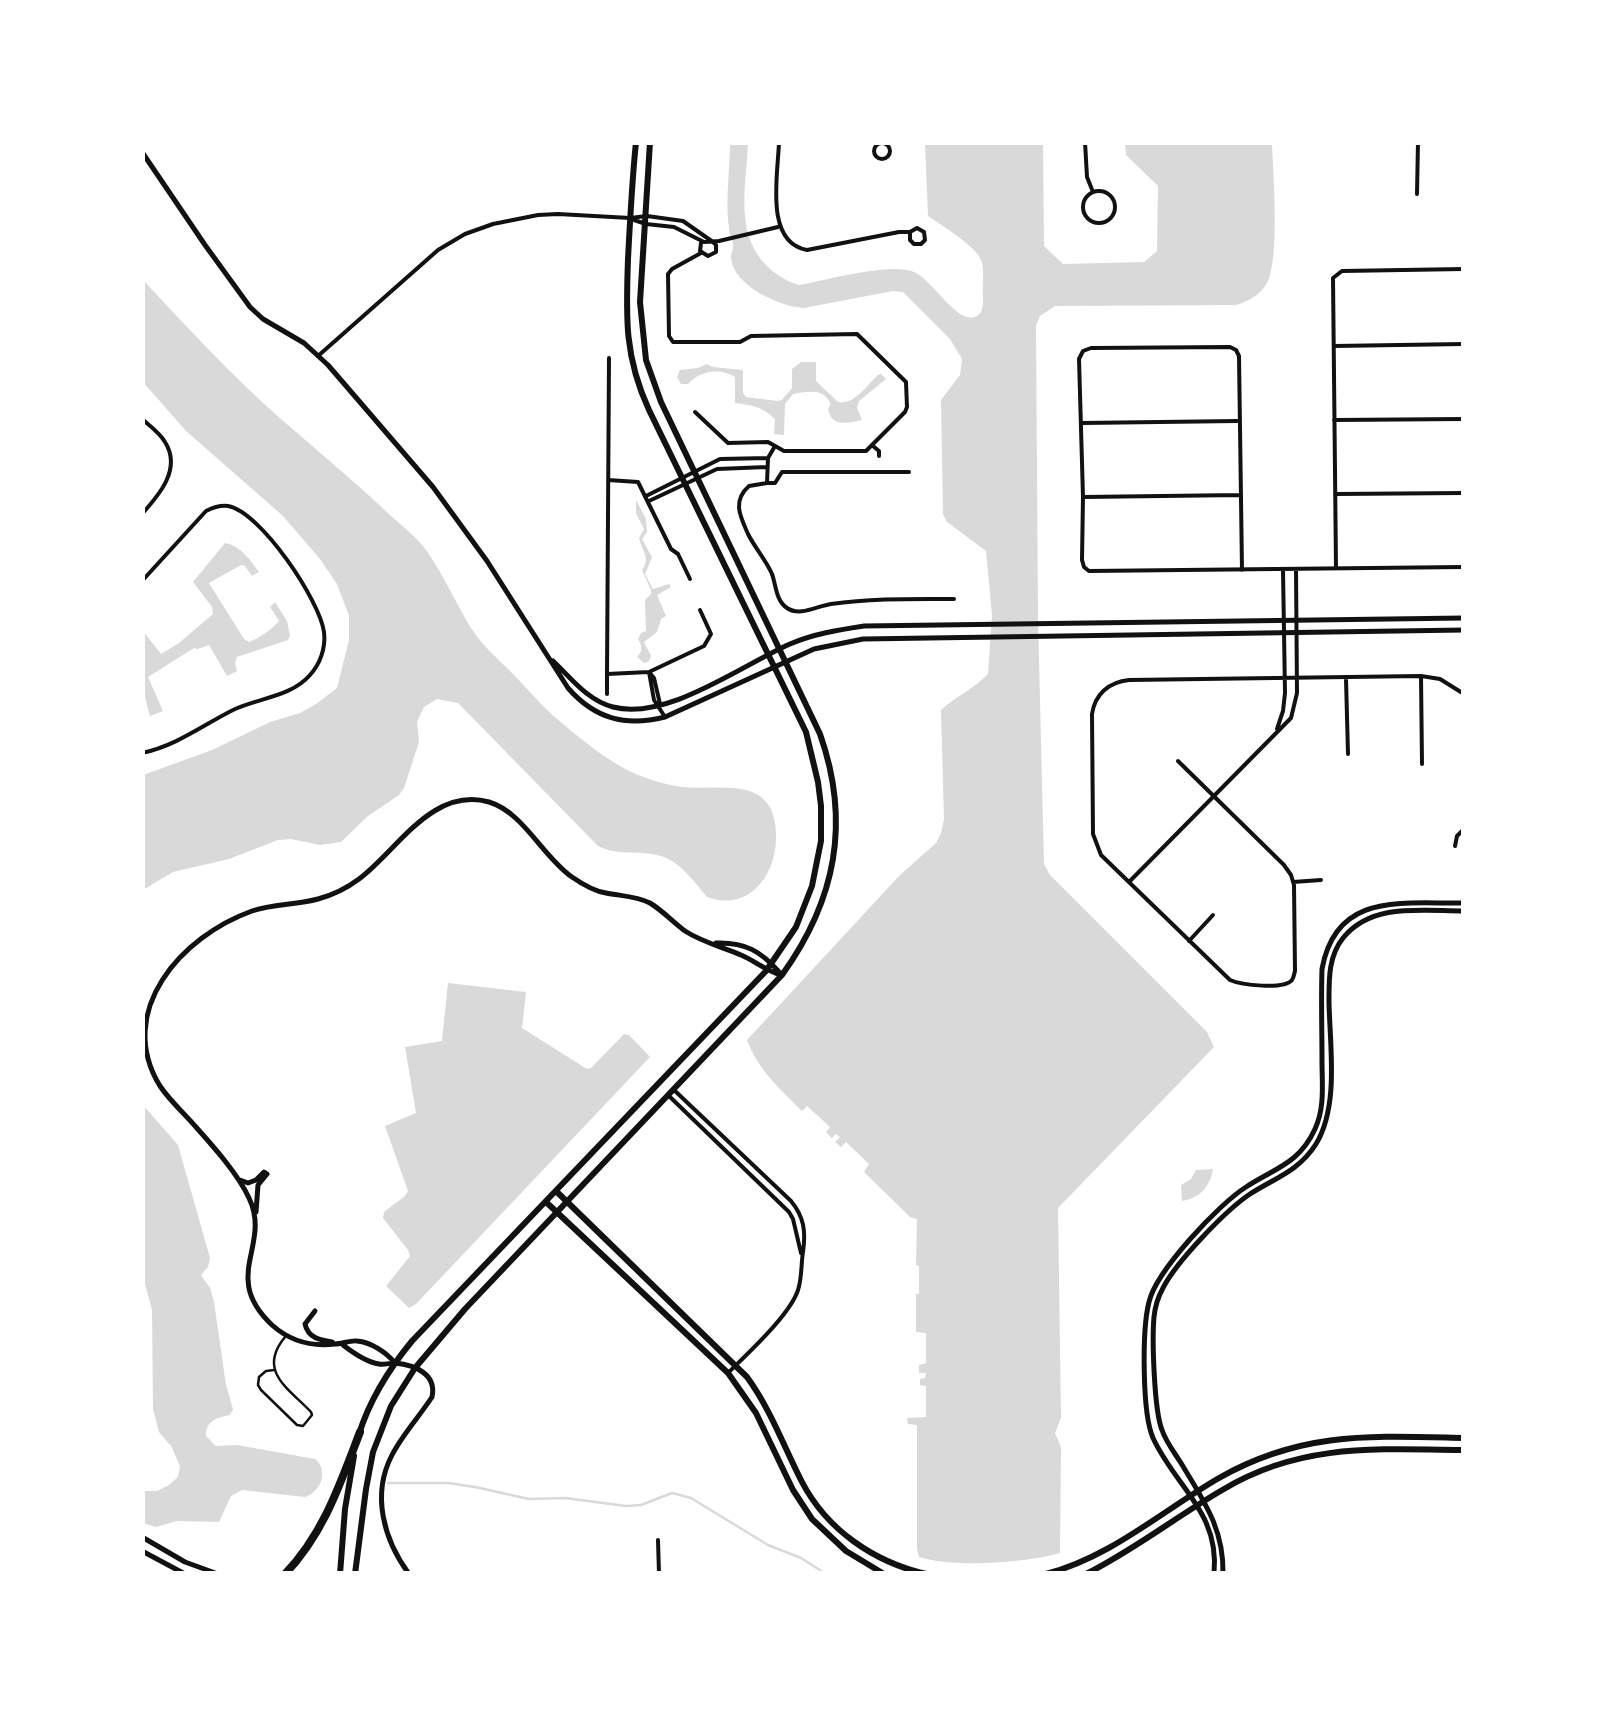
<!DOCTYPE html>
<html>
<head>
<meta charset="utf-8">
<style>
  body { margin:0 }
  #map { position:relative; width:1606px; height:1716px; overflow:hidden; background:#fff; font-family:"Work Sans",sans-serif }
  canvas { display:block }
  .frame { position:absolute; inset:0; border:145px solid #fff; pointer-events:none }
</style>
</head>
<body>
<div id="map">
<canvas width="1606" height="1716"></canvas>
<div class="frame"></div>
</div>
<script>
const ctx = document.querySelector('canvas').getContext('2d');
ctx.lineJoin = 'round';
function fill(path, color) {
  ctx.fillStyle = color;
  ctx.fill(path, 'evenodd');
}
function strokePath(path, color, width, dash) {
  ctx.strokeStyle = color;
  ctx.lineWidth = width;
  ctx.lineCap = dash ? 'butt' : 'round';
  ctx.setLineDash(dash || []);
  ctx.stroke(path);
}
const water = new Path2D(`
  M730 143H748C746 191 732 243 778 275 786 280 791 283 800 285 827 280 890 262 914 272 932 279 956 323 974 317 983 315 983 306 983 298 982 287 985 270 981 260 977 247 940 224 928 216L925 143H1043L1044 246 1063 264 1144 262 1157 251 1158 186 1126 155 1125 143H1272C1273 173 1280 260 1267 283 1260 295 1249 301 1236 305L1055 306 1040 316 1036 325 1038 618 1044 864 1050 875 1207 1032 1214 1047 1058 1208 1061 1418 1055 1433 1061 1447 1060 1553C1024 1563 954 1568 919 1557L917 1549V1425L908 1424 907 1418 926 1417V1386L920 1385V1379L925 1378 926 1373H919V1365L926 1363V1333L916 1332V1294H919V1266L916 1265 917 1219 910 1217 864 1172 869 1164 846 1142 841 1147 835 1142 840 1137 836 1134 832 1138 826 1132 830 1127 807 1106 802 1111C780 1089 758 1070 747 1040L900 875 936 843 941 833 944 820 941 710C956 696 974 689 988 674L992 615 986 551 947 522 943 514 941 400 960 375 962 359 950 339 903 292 893 291 804 308C781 307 733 286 731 258 731 253 734 248 733 243 732 238 729 234 729 228 725 201 730 170 730 143Z
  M143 280C188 328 232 376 282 420 318 451 355 482 390 515 401 525 414 535 423 546 441 569 457 606 473 631 483 646 497 658 509 670 527 688 543 708 563 724 586 743 610 763 638 775 651 780 668 785 682 787 720 791 774 774 776 833 778 873 750 913 707 897 695 883 682 864 664 857 642 849 619 857 598 846L458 703 437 699 424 707 417 722 419 742 404 788 399 795 368 816 341 842 320 845 291 839 278 840 229 859 173 872 143 890V775L212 750 270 722 300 713 316 704 337 688 349 640V616L337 584 320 559 283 516 186 431 143 382Z
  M801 362H816V381L838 402C855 405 866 386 878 375L881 374 886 379 859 401 857 408 862 420C854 422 835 427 830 415 825 404 835 408 827 398 819 388 803 393 793 394L785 404 784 435 774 434 775 419C763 407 752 405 735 403V377C720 367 699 371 688 384H681L677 377 680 370 698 368 707 364 713 367 743 370V393L746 397 778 401 782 400 792 388V369Z
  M636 500 646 519 647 532 642 539 652 557 645 574 653 589 669 584 671 587 657 595 666 616 661 619 657 632 644 642 651 656 649 661 644 663 637 657C643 652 642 645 638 639L641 633 646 631 645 600 651 594V590L642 570C651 558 642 551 639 538L644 529 636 513Z
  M225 543C241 546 250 560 259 572L252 576 245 566 241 565 209 583 244 639 249 642C261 637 271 630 279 621L270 607 275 602 287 621 290 636 288 640 237 657 235 663 237 671 227 676 209 645 198 649 194 648 148 677 163 711 150 716C141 688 142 659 143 631L161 654 179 643 213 614 212 607 193 582Z
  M448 983 526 992 522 1028 587 1069 591 1068 624 1034 629 1035 650 1057 416 1304 409 1308 386 1286 410 1256 408 1250 383 1218 384 1212 405 1196 408 1191 385 1126 416 1113 405 1047 442 1041Z
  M143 1105 178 1145 210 1258 208 1267 201 1275 210 1288 214 1302 226 1385 233 1409 230 1415C218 1417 205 1421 206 1436L216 1446 237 1445 315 1459C329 1470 321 1492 305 1497L242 1490 231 1496 219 1522 177 1521 156 1527 143 1523V1491H157L169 1485 178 1477 180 1466 171 1446 159 1432 153 1409 152 1310 142 1273Z
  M1213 1169C1210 1187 1200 1198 1182 1201L1181 1185 1191 1179 1196 1170Z`);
const stream = new Path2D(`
  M388 1483H448L475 1487 529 1499 565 1498 626 1506 641 1505 672 1493 691 1498 768 1545 801 1558 826 1574`);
const service = new Path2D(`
  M274 1370 266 1371 259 1377 258 1385 261 1390 297 1425 303 1426 312 1415 311 1412C288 1388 257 1371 285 1337`);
const minor = new Path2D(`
  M779 142C778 175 764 242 807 250L899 232H910L917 228 924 232 925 240 921 244H914L910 240V232
  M1085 142 1087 177 1093 192
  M874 151a8 8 0 1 1 16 0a8 8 0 1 1-16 0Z
  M1083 207a16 16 0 1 1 32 0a16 16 0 1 1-32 0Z
  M1417 194 1418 142
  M634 220 646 224 674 227 704 242 719 241 778 227
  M701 243 700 251 708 256 716 252V245L713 242
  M1334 346 1464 344
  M318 356 438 250 465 234 493 224 538 215 558 214 630 218 647 216 683 221 713 242
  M609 358 607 674 649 672 704 646 711 634 700 610
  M695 412 728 443 768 442 784 451H866L905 412 907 407 906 382 857 334 751 336 740 342H673L669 336 668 274 672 269 701 253
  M142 419C150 426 160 433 165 442 182 469 159 495 142 514
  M1334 420 1464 419
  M1082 423 1237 421
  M775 446 768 458 767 483 749 486C732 501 740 516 748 534 755 548 766 560 772 574 776 585 776 601 787 608 800 617 817 606 831 604 872 598 913 599 954 599
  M873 446 879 451V456
  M608 480 638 482 671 549 678 554 690 579
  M767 483H775L782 472H909
  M1335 494 1464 493
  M646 496 720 459 768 458
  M1083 497 1241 495
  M649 501 717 469 767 467
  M1336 568 1333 278 1342 271 1464 269
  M1242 570 1239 356 1236 350 1230 347 1091 348 1083 351 1079 359 1083 497 1082 560 1084 567 1089 571 1464 567
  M142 581 206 511C214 507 220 505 228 506 261 512 320 601 324 632 326 648 320 664 310 675 291 697 258 698 233 710 203 725 176 746 142 753
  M649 672 654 700 665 717
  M649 672 654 678 660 704
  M607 674V694
  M1421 676 1422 764
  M1346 679 1348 754
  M1277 729 1283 711 1285 693 1283 570
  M1178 761 1284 865 1291 875 1294 885 1295 971C1294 974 1294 977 1292 980 1284 990 1241 985 1230 980L1101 855 1093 834 1092 714C1095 694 1109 682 1129 680L1421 676 1440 679 1464 694
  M1455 846 1457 836 1464 829
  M1129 882 1291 718 1297 693 1296 569
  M1293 882 1321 880
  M1189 941 1213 915
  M674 1090 791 1201C804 1217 806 1231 803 1252 801 1264 802 1278 798 1290 790 1315 747 1354 728 1373
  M669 1096 789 1212 793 1219 801 1253
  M658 1540 659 1574`);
const tertiary = new Path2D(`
  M142 152 205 245 250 307 263 319 304 343 328 365 433 487 487 561 568 688C595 719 626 727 665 717L814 649 863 639 1464 630
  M553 661C571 678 587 700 613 707 667 721 740 666 790 644 813 634 838 630 864 626L1464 618
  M716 943C745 942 761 951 780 973
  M240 1180 248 1183 256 1180 264 1172 267 1174 258 1185 256 1212
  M315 1311 305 1324C308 1338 320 1340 332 1342
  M343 1345C352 1352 366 1362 379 1364 384 1365 390 1363 395 1363 415 1365 437 1374 432 1397 419 1417 402 1435 392 1455 371 1495 384 1540 409 1574
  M395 1363C387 1353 371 1342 357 1341 351 1340 341 1344 335 1344 311 1347 290 1341 272 1325 220 1276 272 1246 249 1198 238 1174 213 1146 195 1126 184 1113 170 1101 160 1086 114 1011 182 936 252 911 273 904 296 905 318 899 333 895 347 888 359 879 397 851 432 786 489 802 523 812 543 857 572 877 582 884 593 891 606 893 621 896 636 896 650 903 663 911 673 922 685 931 702 942 722 947 741 955 755 961 765 970 781 975
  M142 1537 185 1562 218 1574
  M142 1551 185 1574
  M1214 1574C1220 1512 1176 1488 1153 1438 1142 1413 1142 1329 1149 1302 1156 1271 1219 1204 1246 1187 1275 1168 1299 1164 1315 1129 1325 1107 1322 1085 1322 1061 1322 1031 1321 1000 1322 969 1336 891 1403 904 1464 903
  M1223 1574C1224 1528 1203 1500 1181 1463 1174 1452 1166 1442 1162 1430 1154 1410 1152 1339 1154 1317 1155 1307 1158 1297 1163 1288 1176 1262 1226 1210 1250 1194 1275 1178 1299 1171 1316 1144 1339 1106 1330 1047 1329 1003 1329 980 1328 957 1343 938 1372 902 1423 911 1464 911`);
const secondary = new Path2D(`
  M557 1192 747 1377C771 1410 784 1447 802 1482 827 1530 874 1562 926 1574
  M546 1202 728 1373 756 1413 793 1490 812 1519 846 1551 884 1574
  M359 1434C370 1399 389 1369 412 1341L766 971 796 927 812 886 821 841V806L818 782 806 732 649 410C624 356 626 316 628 259 630 220 632 181 636 142
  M340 1574 345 1509 354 1456
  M355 1574 366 1489 373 1452 391 1406 415 1368 465 1309 782 975C836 900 851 822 820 734L661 402 646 360 640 302 650 142
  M1046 1574C1111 1557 1162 1511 1219 1478 1302 1431 1371 1436 1464 1438
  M1086 1574C1134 1550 1177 1516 1224 1489 1301 1443 1377 1449 1464 1450`);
const motorway = new Path2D(`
  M285 1574C324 1533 340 1484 360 1432`);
fill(water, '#d9d9d9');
strokePath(stream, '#d9d9d9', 2.5);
strokePath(service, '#111', 2.5);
strokePath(minor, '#111', 4);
strokePath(tertiary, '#111', 5);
strokePath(secondary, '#111', 6);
strokePath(motorway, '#111', 8);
</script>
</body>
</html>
